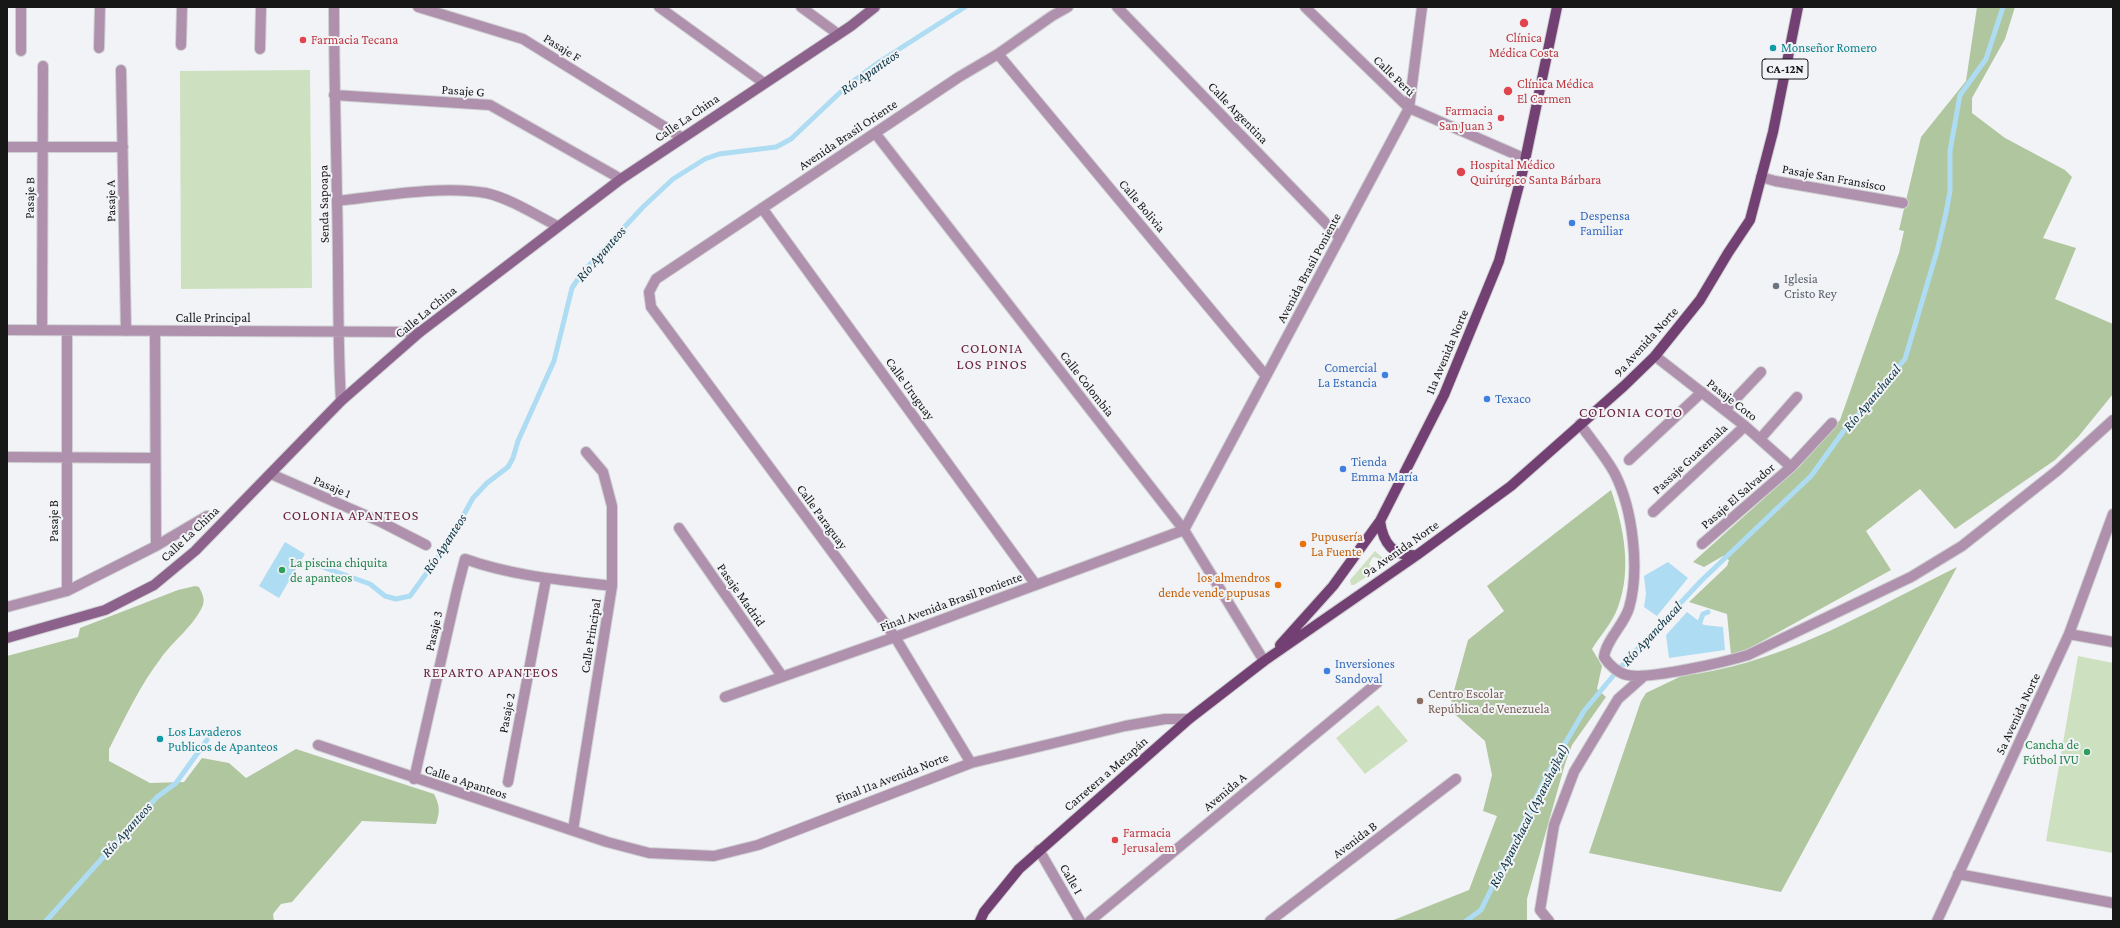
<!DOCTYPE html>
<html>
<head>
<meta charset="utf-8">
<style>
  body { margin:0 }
  #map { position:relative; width:2120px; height:928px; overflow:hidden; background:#f2f3f6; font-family:"Crimson Pro",serif }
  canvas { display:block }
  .frame { position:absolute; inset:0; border:8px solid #171718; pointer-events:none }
</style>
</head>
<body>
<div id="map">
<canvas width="2120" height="928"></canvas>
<div class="frame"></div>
</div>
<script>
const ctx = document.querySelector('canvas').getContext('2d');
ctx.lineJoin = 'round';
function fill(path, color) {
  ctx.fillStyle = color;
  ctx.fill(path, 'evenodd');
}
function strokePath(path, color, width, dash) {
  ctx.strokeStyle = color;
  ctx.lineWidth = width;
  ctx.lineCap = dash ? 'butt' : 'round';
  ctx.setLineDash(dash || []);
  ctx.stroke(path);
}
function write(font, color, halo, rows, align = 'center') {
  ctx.font = font + ' "Crimson Pro",serif';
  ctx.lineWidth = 4;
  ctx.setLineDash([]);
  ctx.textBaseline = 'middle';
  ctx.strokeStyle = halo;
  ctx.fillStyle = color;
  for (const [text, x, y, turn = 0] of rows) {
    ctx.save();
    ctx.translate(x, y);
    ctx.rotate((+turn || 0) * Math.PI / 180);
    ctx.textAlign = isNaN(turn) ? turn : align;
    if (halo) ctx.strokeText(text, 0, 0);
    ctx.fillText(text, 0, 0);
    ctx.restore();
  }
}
const green = new Path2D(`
  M310 70 312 288 181 289 180 71Z
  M1375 551 1388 563 1354 585H1351L1350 580ZM1373 557 1378 558 1380 565 1376 568 1371 567 1369 564Z
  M2078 656 2113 663V853L2046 841Z
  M1378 705 1408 741 1365 774 1336 738Z`);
const forest = new Path2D(`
  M1977 7H2015L2005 39 1972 98V113L2005 138 2065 170 2072 177 2043 238 2076 248 2055 299 2113 324V394L2078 437 2055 460 1955 529 1920 489 1866 531 1891 570 1748 649 1731 655 1727 614 1689 602 1727 566 1729 560 1723 556 1704 567 1693 562 1800 466 1840 420 1899 253 1904 231 1899 230 1921 137 1966 81Z
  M1611 490C1624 527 1632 570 1618 607 1613 622 1600 636 1592 649L1602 666 1597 689 1606 697 1572 745 1565 764 1527 899V921H1391L1469 890 1497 816 1483 811 1492 775 1485 741 1449 709 1468 640 1504 611 1487 586Z
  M1957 567 1781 892 1589 853 1641 701 1646 693 1692 671 1696 674C1791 659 1872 609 1957 567Z
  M195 586 199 587C202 593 205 598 203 605 195 625 173 641 161 658 140 685 125 718 109 749V761L150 783 184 782 202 758 229 763 246 778 296 749 434 794C440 805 440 812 436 824L362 821 292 902 281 904 273 914 274 921H7V656L78 637 80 628 178 590Z`);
const water = new Path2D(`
  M285 542 305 554 279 598 259 586Z
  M1668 562 1688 578 1657 616 1644 607 1646 594 1644 576Z
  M1687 612 1704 625 1723 627 1725 650 1669 658 1666 635Z`);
const stream = new Path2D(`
  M317 565 370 584 385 596 396 599 410 596 447 545 473 498 487 483 508 467 513 458 518 441 554 361 572 288 582 273 643 207 673 179 705 159 719 154 776 147 791 139 848 85 879 62 965 7
  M1700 622 1703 614 1708 612
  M46 921 157 797 176 783 207 740
  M1466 921 1481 910 1550 769 1584 711 1618 670 1701 581 1811 476 1843 432 1905 359 1937 251 1946 213 1950 191V151L1960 95 1986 59 2003 7`);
const street = new Path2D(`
  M21 7V51
  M334 7C334 72 336 136 337 201 339 268 337 334 341 401
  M418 7 523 39 681 137
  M659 7 764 83
  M801 7 838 34
  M1117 7 1340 238
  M1305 7 1409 108 1526 159
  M181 45 182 7
  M99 48 100 7
  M260 49 261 7
  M998 54 1266 376
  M121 70 126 331
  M334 95 490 105 621 179
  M875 133 1184 530 1264 661
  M7 147H123
  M1761 177 1775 181 1903 203
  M337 201C382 196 442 185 486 193 509 198 536 215 557 226
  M762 208 1036 585
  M7 330 420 332
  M42 330 43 66
  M67 331V591
  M155 331 156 546
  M1655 356 1745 426 1791 467
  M1725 410 1761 372
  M1580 424C1592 441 1606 457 1615 474 1633 510 1640 570 1629 608 1624 625 1606 640 1604 657 1609 665 1618 673 1627 675 1648 680 1725 662 1748 655L1911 577 1962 546 2058 470 2113 420
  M1760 439 1797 397
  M7 457 155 458
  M1629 460 1702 392
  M271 474 381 522 426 545
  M1653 512 1745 426
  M679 528 782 676
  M1702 544 1791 467 1832 423
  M7 607 67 591 156 546 207 516
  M2069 634 2113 642
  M725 697 895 637 1184 530 1409 108 1422 7
  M318 745 607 842 649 853 714 856 758 845 971 763 1125 726 1165 719H1189
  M971 763 895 637 651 307 649 292 656 279 959 77 998 54 1052 16 1068 7
  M414 779 457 590 465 559C513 576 562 580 612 586
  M508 782 546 579
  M573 830 612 586V506L603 472 586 452
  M1039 850 1080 921
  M1958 874 2113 903
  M1090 921 1377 683
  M1270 921 1456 779
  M1549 921 1540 910 1554 825 1574 772 1618 699 1644 676
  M1937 921 2069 634 2113 514`);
const secondary = new Path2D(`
  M7 638 105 610 154 585 195 551 341 401 420 332 621 179 851 26 875 7`);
const primary = new Path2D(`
  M1380 521C1383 543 1393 557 1417 555
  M1280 645 1333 586 1380 521 1444 395 1499 261 1523 170 1557 7
  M980 921 984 912 1019 869 1189 719 1264 661 1417 555 1511 486 1624 386 1655 356 1700 300 1728 253 1750 220 1773 132 1798 7`);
const markers = [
  [1524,23,5,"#e0444e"],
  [303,40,4,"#e0444e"],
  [1773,48,4,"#0f9aa8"],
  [1508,91,5,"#e0444e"],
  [1501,118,4,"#e0444e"],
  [1461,172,5,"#e0444e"],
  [1572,223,4,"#3f7fe0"],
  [1776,286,4,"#6b7280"],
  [1385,375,4,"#3f7fe0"],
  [1487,399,4,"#3f7fe0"],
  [1343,469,4,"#3f7fe0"],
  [1303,544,4,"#e8710a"],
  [282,570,4,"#2e9e5b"],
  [1278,585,4,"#e8710a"],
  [1327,671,4,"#3f7fe0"],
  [1420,701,4,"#8d6e63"],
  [160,739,4,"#0f9aa8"],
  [2087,752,4,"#2e9e5b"],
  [1115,840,4,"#e0444e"]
];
const shields = [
  [1785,69,46]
];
const shieldNames = [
  ["CA-12N",1785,69]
];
const healthNames = [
  ["Clínica",1524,38,"center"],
  ["Médica Costa",1524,53,"center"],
  ["Farmacia Tecana",311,40],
  ["Clínica Médica",1517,84],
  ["El Carmen",1517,99],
  ["Farmacia",1493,111,"right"],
  ["San Juan 3",1493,126,"right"],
  ["Hospital Médico",1470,165],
  ["Quirúrgico Santa Bárbara",1470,180],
  ["Farmacia",1123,833],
  ["Jerusalem",1123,848]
];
const streetNames = [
  ["Pasaje F",562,48,32],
  ["Calle Perú",1394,76,44],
  ["Pasaje G",463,91,4],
  ["Calle Argentina",1238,113,46],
  ["Calle La China",687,118,-34],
  ["Avenida Brasil Oriente",848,135,-34],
  ["Pasaje San Fransisco",1834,178,10],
  ["Pasaje B",30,198,-89],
  ["Pasaje A",111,201,-91],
  ["Senda Sapoapa",324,204,-91],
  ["Calle Bolivia",1142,206,50],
  ["Avenida Brasil Poniente",1309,268,-62],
  ["Calle La China",426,312,-39],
  ["Calle Principal",213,318],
  ["9a Avenida Norte",1646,342,-48],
  ["11a Avenida Norte",1447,352,-67],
  ["Calle Colombia",1087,384,52],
  ["Calle Uruguay",910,389,54],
  ["Pasaje Coto",1732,400,38],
  ["Passaje Guatemala",1690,459,-43],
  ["Pasaje 1",332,487,23],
  ["Pasaje El Salvador",1738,496,-41],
  ["Calle Paraguay",822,517,54],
  ["Pasaje B",54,521,-90],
  ["Calle La China",190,534,-43],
  ["9a Avenida Norte",1401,549,-35],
  ["Pasaje Madrid",741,595,55],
  ["Final Avenida Brasil Poniente",951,602,-20],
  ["Pasaje 3",434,631,-77],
  ["Calle Principal",591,636,-81],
  ["Pasaje 2",507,713,-79],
  ["5a Avenida Norte",2018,714,-65],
  ["Carretera a Metapán",1106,774,-41],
  ["Final 11a Avenida Norte",892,778,-21],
  ["Calle a Apanteos",466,782,18],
  ["Avenida A",1225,792,-40],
  ["Avenida B",1355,840,-37],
  ["Calle I",1071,879,60]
];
const cultureNames = [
  ["Monseñor Romero",1781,48],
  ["Los Lavaderos",168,732],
  ["Publicos de Apanteos",168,747]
];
const shopNames = [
  ["Despensa",1580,216],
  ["Familiar",1580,231],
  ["Comercial",1377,368,"right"],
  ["La Estancia",1377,383,"right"],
  ["Texaco",1495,399],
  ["Tienda",1351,462],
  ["Emma María",1351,477],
  ["Inversiones",1335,664],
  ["Sandoval",1335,679]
];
const worshipNames = [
  ["Iglesia",1784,279],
  ["Cristo Rey",1784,294]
];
const foodNames = [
  ["Pupusería",1311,537],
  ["La Fuente",1311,552],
  ["los almendros",1270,578,"right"],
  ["dende vende pupusas",1270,593,"right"]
];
const leisureNames = [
  ["La piscina chiquita",290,563],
  ["de apanteos",290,578],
  ["Cancha de",2079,745,"right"],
  ["Fútbol IVU",2079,760,"right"]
];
const educationNames = [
  ["Centro Escolar",1428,694],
  ["República de Venezuela",1428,709]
];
const waterNames = [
  ["Río Apanteos",870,72,-35],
  ["Río Apanteos",601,254,-49],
  ["Río Apanchacal",1872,398,-50],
  ["Río Apanteos",445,544,-57],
  ["Río Apanchacal",1652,634,-47],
  ["Río Apanchacal (Apanshajkal)",1529,816,-63],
  ["Río Apanteos",127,830,-48]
];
const neighbourhoodNames = [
  ["COLONIA",992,349],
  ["LOS PINOS",992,365],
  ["COLONIA COTO",1631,413],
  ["COLONIA APANTEOS",351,516],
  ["REPARTO APANTEOS",491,673]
];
fill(green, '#cde0bf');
fill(forest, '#b0c69f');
fill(water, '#aedcf3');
strokePath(stream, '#aedcf3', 5);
strokePath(street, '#cfd0d2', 12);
strokePath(secondary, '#cfd0d2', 12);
strokePath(primary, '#cfd0d2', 12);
strokePath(street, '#af91ae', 10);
strokePath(secondary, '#8c628c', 10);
strokePath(primary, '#734073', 10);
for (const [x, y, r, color] of markers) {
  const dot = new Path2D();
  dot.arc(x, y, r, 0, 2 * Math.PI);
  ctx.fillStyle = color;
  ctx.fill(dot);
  strokePath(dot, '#f2f3f6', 1.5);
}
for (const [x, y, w] of shields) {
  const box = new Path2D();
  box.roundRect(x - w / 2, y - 10, w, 20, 3);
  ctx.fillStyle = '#f2f3f6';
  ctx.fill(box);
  strokePath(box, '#171718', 1);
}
write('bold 12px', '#171718', null, shieldNames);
write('13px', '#be3a42', '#f2f3f6', healthNames, 'left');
write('13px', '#171718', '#f2f3f6', streetNames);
write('13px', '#0d838f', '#f2f3f6', cultureNames, 'left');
write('13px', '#366cbe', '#f2f3f6', shopNames, 'left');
write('13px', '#5b616d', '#f2f3f6', worshipNames, 'left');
write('13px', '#c56008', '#f2f3f6', foodNames, 'left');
write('13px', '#27864d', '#f2f3f6', leisureNames, 'left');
write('13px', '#785e54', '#f2f3f6', educationNames, 'left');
write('italic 14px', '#083242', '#f2f3f6', waterNames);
ctx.letterSpacing = '1px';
write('14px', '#6a253b', '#f2f3f6', neighbourhoodNames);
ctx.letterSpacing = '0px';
</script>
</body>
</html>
